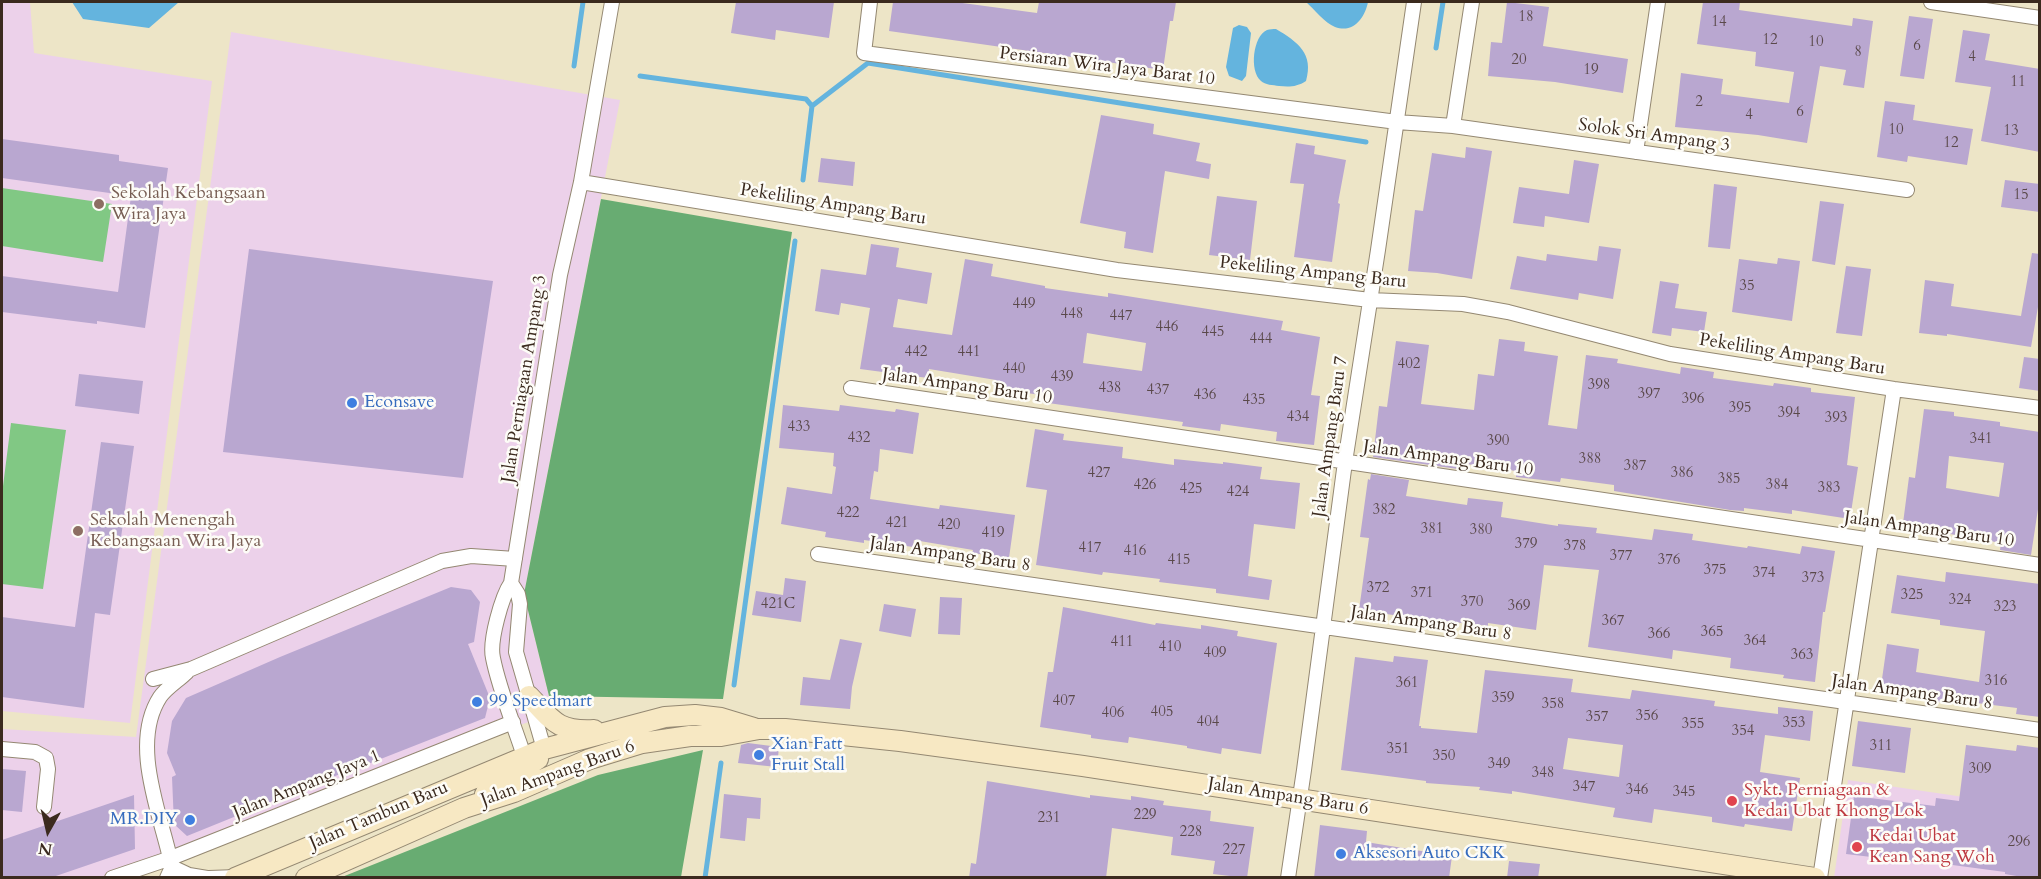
<!DOCTYPE html>
<html>
<head>
<meta charset="utf-8">
<style>
  body { margin:0 }
  #map { position:relative; width:2041px; height:879px; overflow:hidden; background:#ede5c7; font-family:Cardo,serif }
  canvas { display:block }
  .frame { position:absolute; inset:0; border:3px solid #3b2a1e; pointer-events:none }
  .north { position:absolute; left:18px; top:801px; width:60px; height:60px; -webkit-text-stroke:4px #fdfcf7; paint-order:stroke; rotate:188deg; font-size:16px; font-weight:700; line-height:24px; text-align:center; color:#3b2a1e }
  .north::after { content:''; display:block; margin:auto; width:21px; height:27px; background:#3b2a1e; clip-path:polygon(50% 0,100% 100%,50% 72%,0 100%) }
</style>
</head>
<body>
<div id="map">
<canvas width="2041" height="879"></canvas>
<div class="frame"></div>
<div class="north">N</div>
</div>
<script>
const ctx = document.querySelector('canvas').getContext('2d');
ctx.lineJoin = 'round';
function fill(path, color) {
  ctx.fillStyle = color;
  ctx.fill(path, 'evenodd');
}
function strokePath(path, color, width, dash) {
  ctx.strokeStyle = color;
  ctx.lineWidth = width;
  ctx.lineCap = dash ? 'butt' : 'round';
  ctx.setLineDash(dash || []);
  ctx.stroke(path);
}
function write(font, color, halo, rows, align = 'center') {
  ctx.font = font + ' Cardo,serif';
  ctx.lineWidth = 5;
  ctx.setLineDash([]);
  ctx.textBaseline = 'middle';
  ctx.strokeStyle = halo;
  ctx.fillStyle = color;
  for (const [text, x, y, turn = 0] of rows) {
    ctx.save();
    ctx.translate(x, y);
    ctx.rotate((+turn || 0) * Math.PI / 180);
    ctx.textAlign = isNaN(turn) ? turn : align;
    if (halo) ctx.strokeText(text, 0, 0);
    ctx.fillText(text, 0, 0);
    ctx.restore();
  }
}
const built = new Path2D(`
  M2 2H30L34 53 212 81 130 723 2 711Z
  M231 32 620 100 524 594 553 713 103 878 2 877V729L136 737Z
  M1848 780 2039 808V877L1834 878Z`);
const green = new Path2D(`
  M2 188 112 204 103 262 2 246Z
  M11 423 66 430 43 589 2 584V494Z`);
const forest = new Path2D(`
  M601 199 792 232 723 699 549 696 524 594Z
  M703 750 681 877H342L598 775Z`);
const water = new Path2D(`
  M72 2H179L149 28 83 19Z
  M1306 2H1368C1365 17 1354 34 1335 27 1325 23 1314 9 1306 2Z
  M1239 25 1247 27 1251 33 1246 76 1242 81 1229 76 1226 67 1233 28Z
  M1276 29C1298 42 1314 54 1306 81 1297 87 1289 87 1279 86 1273 85 1265 85 1261 81 1249 71 1253 36 1267 30 1270 29 1273 29 1276 29Z`);
const stream = new Path2D(`
  M1436 48 1443 2
  M574 66 583 2
  M640 76 806 99 812 106
  M803 180 812 106 868 63 1366 142
  M734 685 795 241
  M705 878 721 763`);
const building = new Path2D(`
  M736 2H834L829 38 776 30 775 40 731 33Z
  M893 2H955L1037 13 1039 2H1176L1173 21H1170L1163 70 889 31Z
  M1507 2 1549 7 1543 46 1628 59 1623 93 1555 82 1488 76 1491 42 1502 43Z
  M1703 2H1740L1739 10 1852 26 1853 18 1873 21 1864 88 1843 85 1846 70 1820 66 1807 143 1758 135 1675 127 1681 73 1723 79 1721 94 1789 103 1794 72 1755 66 1756 52 1697 44Z
  M1909 16 1933 19 1924 79 1900 76Z
  M1963 30 1990 34 1985 60 2040 69V152L1981 141 1991 87 1955 82Z
  M1885 101 1915 105 1913 120 1973 129 1967 165 1908 156 1907 162 1877 157Z
  M1101 115 1154 124 1153 134 1200 143 1196 161 1211 164 1209 179 1165 171 1153 253 1124 248 1126 232 1080 223Z
  M2 139 119 155V161L168 168 145 328 97 321V324L2 312V276L118 292 131 196 2 178Z
  M1296 143 1315 146 1314 154 1346 160 1338 203 1340 204 1332 262 1294 257 1304 184 1290 183Z
  M1466 147 1492 151 1472 279 1437 273 1408 271 1415 210 1423 211 1432 153 1465 158Z
  M821 158 855 162 853 186 818 182Z
  M1574 160 1599 164 1589 223 1545 216 1544 227 1513 223 1519 187 1569 194Z
  M2005 180 2040 184V212L2001 207Z
  M1714 184 1737 187 1730 249 1708 247Z
  M1217 196 1257 201 1250 260 1209 255Z
  M1820 201 1844 204 1835 265 1812 261Z
  M871 244 899 248 896 267 932 273 927 304 898 299 893 327 952 335 965 259 993 264 991 276 1045 286V288L1108 297V293L1283 321 1281 330 1320 337 1311 395 1320 396 1314 445 1276 441 1277 432 1221 424 1220 431 1182 426 1183 422 1041 402 1042 395 995 389 996 380 929 369 928 378 860 369 870 308 841 303 839 315 815 311 821 269 866 275ZM1087 333 1146 343 1142 371 1083 363Z
  M1599 246 1621 249 1613 299 1579 293 1578 300 1510 289 1517 256 1546 261 1547 254 1597 261Z
  M249 249 493 281 463 478 223 452Z
  M2032 253 2040 254V307H2038L2031 347 1947 334V336L1919 333 1925 280 1954 284 1951 306 2021 316Z
  M1778 258 1800 261 1792 321 1732 312 1739 259 1777 264Z
  M1846 266 1871 269 1862 336 1836 333Z
  M1660 281 1679 284 1675 308 1707 312 1704 332 1672 328 1671 336 1652 333Z
  M1499 339 1525 342 1524 351 1558 356 1548 425 1577 429 1586 355 1618 359 1617 363 1680 374 1681 367 1714 372 1713 378 1773 386 1774 383 1811 388V392L1855 397 1847 465 1858 467 1850 519 1792 510V514L1744 508V511L1730 510 1614 491V485L1561 478 1560 482 1516 477V471L1466 464 1465 470 1373 457 1379 406 1387 407 1396 341 1429 345 1421 404 1474 410 1478 374 1494 376Z
  M2024 357 2040 359V391L2019 388Z
  M79 374 143 381 139 414 75 406Z
  M783 405 839 411 840 405 895 412 896 409 919 413 913 454 880 449 878 472 874 471 870 499 939 509 940 505 1015 515 1009 558 972 553 973 550 914 540 913 547 864 540V543L825 537 826 532 781 524 787 487 832 494 836 467 833 466 834 453 779 448Z
  M1924 409 1954 412V416L2000 422V426L2040 432V496L2031 555 2000 550 2001 543 1939 532 1938 536 1902 531 1909 477 1915 478ZM1949 456 2004 463 1999 497 1946 488Z
  M1035 429 1064 434 1063 440 1123 447 1122 458 1174 465V459L1223 464V462L1262 467 1260 479 1300 483 1295 529 1254 524 1248 576 1272 580 1269 600 1216 593V589L1159 582 1160 579 1103 572 1102 575 1036 565 1047 490 1026 487Z
  M101 442 134 446 110 615 95 613 84 708 2 697V617L75 627Z
  M1371 474 1409 480 1406 496 1467 505 1468 498 1503 502 1501 517 1558 526V524L1597 528 1596 533 1652 540 1654 529 1693 534 1692 540 1747 548 1748 546 1800 554 1802 546 1835 551 1825 612H1823L1815 682 1783 678 1784 675 1730 668 1731 658 1673 650 1672 659 1588 647 1599 570 1544 565 1536 630 1488 623V626L1436 620V625L1400 620V616L1359 610 1369 538 1360 537 1368 479 1370 480Z
  M1946 572 2040 584V717L2016 714 2017 708 1952 700 1951 704 1924 700V698L1880 693 1887 644 1919 649 1916 672 1979 682 1985 631 1940 625V620L1891 613 1897 575 1945 582Z
  M785 578 806 581 801 622 752 615 756 591 783 595Z
  M451 587 471 590 480 602 474 642 468 644 490 698 485 718 345 773V772L187 836 174 824 172 777 176 775 167 753 172 721 186 698 280 657Z
  M940 597 962 598 960 635 938 634Z
  M884 604 916 609 911 637 879 631Z
  M1063 607 1155 625 1156 623 1201 629V625L1238 631 1237 636 1277 643 1261 754 1222 748 1221 754 1187 748V746L1129 737 1128 743 1091 738V735L1040 727 1048 672H1053Z
  M840 639 862 643 852 687 850 709 800 705 803 677 830 680Z
  M1394 656 1428 660 1419 726H1421V728L1477 733 1485 670 1573 679 1571 692 1630 699 1632 690 1715 701 1714 706 1778 714V707L1813 711 1810 741 1765 735 1760 772 1800 778 1792 831 1745 824 1744 827 1712 822V817L1654 809 1652 823 1613 817 1615 808 1512 791V794L1479 790 1480 787 1426 783V781L1341 770 1355 657 1393 662ZM1568 738 1623 745 1619 777 1563 769Z
  M1858 721 1911 728 1905 773 1852 766Z
  M748 743 779 747 777 767 738 763 741 745Z
  M1966 745 2016 751 2017 745 2040 748V878H2028L2005 874V872L1915 860 1914 862 1846 854 1854 796 1935 806 1936 798 1959 801Z
  M2 769 26 771 22 812 2 810Z
  M987 781 1090 798V795L1131 800V796L1164 801 1163 805 1211 811 1210 821 1254 827 1247 878 1213 874 1215 861 1171 855 1173 837 1112 828 1106 878H969L971 863 976 864Z
  M724 794 761 798 760 819 747 818 745 841 720 838Z
  M134 795 135 849 50 878H2V840Z
  M1320 825 1367 831 1366 842 1452 856 1449 878H1314Z
  M1509 861 1540 864 1538 878H1507Z`);
const street = new Path2D(`
  M870 2 864 53 1397 122 1453 126 1907 190
  M1931 2 2040 18
  M1453 126 1472 2
  M1636 152 1658 2
  M581 182 1117 270 1370 300 1463 304 1508 312 1670 354 1894 389 2040 408
  M851 388 2040 565
  M818 554 2040 730
  M511 583 518 594 520 604 516 652 544 749
  M153 679 191 669 442 561 471 556 515 559
  M2 749 35 752 46 758 48 769 44 807
  M524 756C514 725 499 689 493 658 489 641 502 596 511 583L560 275 581 182 612 2
  M172 867 189 875 207 878
  M112 878 171 858 513 722
  M167 878 172 867C162 817 129 745 160 697 166 688 179 680 187 672
  M209 878 237 877
  M1288 878 1304 770 1345 462 1378 250 1414 2
  M1820 878 1894 389`);
const secondary = new Path2D(`
  M529 696C552 720 557 732 594 730
  M485 794 538 759
  M235 878 544 749 665 717 695 715 721 718 754 728
  M306 878 464 808 514 792 590 759 642 743 690 736H721L759 729H785L900 741 1083 766 1815 878`);
const markers = [
  [99,204,6,"#8d6e63"],
  [352,403,6,"#3f7fe0"],
  [78,531,6,"#8d6e63"],
  [477,702,6,"#3f7fe0"],
  [759,755,6,"#3f7fe0"],
  [1732,801,6,"#e0444e"],
  [190,820,6,"#3f7fe0"],
  [1857,847,6,"#e0444e"],
  [1341,854,6,"#3f7fe0"]
];
const numberNames = [
  ["18",1526,18],
  ["14",1719,23],
  ["12",1770,41],
  ["10",1816,43],
  ["6",1917,47],
  ["8",1858,53],
  ["4",1972,58],
  ["20",1519,61],
  ["19",1591,71],
  ["11",2018,83],
  ["2",1699,103],
  ["6",1800,113],
  ["4",1749,116],
  ["10",1896,131],
  ["13",2011,132],
  ["12",1951,144],
  ["15",2021,196],
  ["35",1747,287],
  ["449",1024,305],
  ["448",1072,315],
  ["447",1121,317],
  ["446",1167,328],
  ["445",1213,333],
  ["444",1261,340],
  ["442",916,353],
  ["441",969,353],
  ["402",1409,365],
  ["440",1014,370],
  ["439",1062,378],
  ["398",1599,386],
  ["438",1110,389],
  ["437",1158,391],
  ["397",1649,395],
  ["436",1205,396],
  ["396",1693,400],
  ["435",1254,401],
  ["395",1740,409],
  ["394",1789,414],
  ["434",1298,418],
  ["393",1836,419],
  ["433",799,428],
  ["432",859,439],
  ["341",1981,440],
  ["390",1498,442],
  ["388",1590,460],
  ["387",1635,467],
  ["427",1099,474],
  ["386",1682,474],
  ["385",1729,480],
  ["426",1145,486],
  ["384",1777,486],
  ["383",1829,489],
  ["425",1191,490],
  ["424",1238,493],
  ["382",1384,511],
  ["422",848,514],
  ["421",897,524],
  ["420",949,526],
  ["381",1432,530],
  ["380",1481,531],
  ["419",993,534],
  ["379",1526,545],
  ["378",1575,547],
  ["417",1090,549],
  ["416",1135,552],
  ["377",1621,557],
  ["415",1179,561],
  ["376",1669,561],
  ["375",1715,571],
  ["374",1764,574],
  ["373",1813,579],
  ["372",1378,589],
  ["371",1422,594],
  ["325",1912,596],
  ["324",1960,601],
  ["370",1472,603],
  ["421C",778,605],
  ["369",1519,607],
  ["323",2005,608],
  ["367",1613,622],
  ["365",1712,633],
  ["366",1659,635],
  ["364",1755,642],
  ["411",1122,643],
  ["410",1170,648],
  ["409",1215,654],
  ["363",1802,656],
  ["316",1996,682],
  ["361",1407,684],
  ["359",1503,699],
  ["407",1064,702],
  ["358",1553,705],
  ["405",1162,713],
  ["406",1113,714],
  ["356",1647,717],
  ["357",1597,718],
  ["404",1208,723],
  ["353",1794,724],
  ["355",1693,725],
  ["354",1743,732],
  ["311",1881,747],
  ["351",1398,750],
  ["350",1444,757],
  ["349",1499,765],
  ["309",1980,770],
  ["348",1543,774],
  ["347",1584,788],
  ["346",1637,791],
  ["345",1684,793],
  ["229",1145,816],
  ["231",1049,819],
  ["228",1191,833],
  ["296",2019,843],
  ["227",1234,851]
];
const streetNames = [
  ["Persiaran Wira Jaya Barat 10",1107,67,7],
  ["Solok Sri Ampang 3",1654,136,8],
  ["Pekeliling Ampang Baru",833,205,9],
  ["Pekeliling Ampang Baru",1313,273,6],
  ["Pekeliling Ampang Baru",1792,355,9],
  ["Jalan Perniagaan Ampang 3",525,379,-81],
  ["Jalan Ampang Baru 10",967,387,8],
  ["Jalan Ampang Baru 7",1331,437,-82],
  ["Jalan Ampang Baru 10",1448,459,8],
  ["Jalan Ampang Baru 10",1929,530,8],
  ["Jalan Ampang Baru 8",950,555,8],
  ["Jalan Ampang Baru 8",1431,624,8],
  ["Jalan Ampang Baru 8",1912,693,8],
  ["Jalan Ampang Baru 6",558,774,-20],
  ["Jalan Ampang Jaya 1",307,785,-22],
  ["Jalan Ampang Baru 6",1288,797,9],
  ["Jalan Tambun Baru",379,816,-23]
];
const educationNames = [
  ["Sekolah Kebangsaan",111,194],
  ["Wira Jaya",111,215],
  ["Sekolah Menengah",90,521],
  ["Kebangsaan Wira Jaya",90,542]
];
const shopNames = [
  ["Econsave",364,403],
  ["99 Speedmart",489,702],
  ["Xian Fatt",771,745],
  ["Fruit Stall",771,766],
  ["MR.DIY",178,820,"right"],
  ["Aksesori Auto CKK",1353,854]
];
const healthNames = [
  ["Sykt. Perniagaan &",1744,791],
  ["Kedai Ubat Khong Lok",1744,812],
  ["Kedai Ubat",1869,837],
  ["Kean Sang Woh",1869,858]
];
fill(built, '#ecd1ea');
fill(green, '#81c884');
fill(forest, '#68ac72');
fill(water, '#64b4de');
strokePath(stream, '#64b4de', 5);
fill(building, '#b9a7d0');
strokePath(street, '#948872', 16);
strokePath(secondary, '#948872', 22);
strokePath(street, '#fff', 14);
strokePath(secondary, '#f7e8c3', 20);
for (const [x, y, r, color] of markers) {
  const dot = new Path2D();
  dot.arc(x, y, r, 0, 2 * Math.PI);
  ctx.fillStyle = color;
  ctx.fill(dot);
  strokePath(dot, '#fdfcf7', 2);
}
write('15px', '#5a494a', null, numberNames);
write('18px', '#3b2a1e', '#fdfcf7', streetNames);
write('18px', '#785e54', '#fdfcf7', educationNames, 'left');
write('18px', '#366cbe', '#fdfcf7', shopNames, 'left');
write('18px', '#be3a42', '#fdfcf7', healthNames, 'left');
</script>
</body>
</html>
